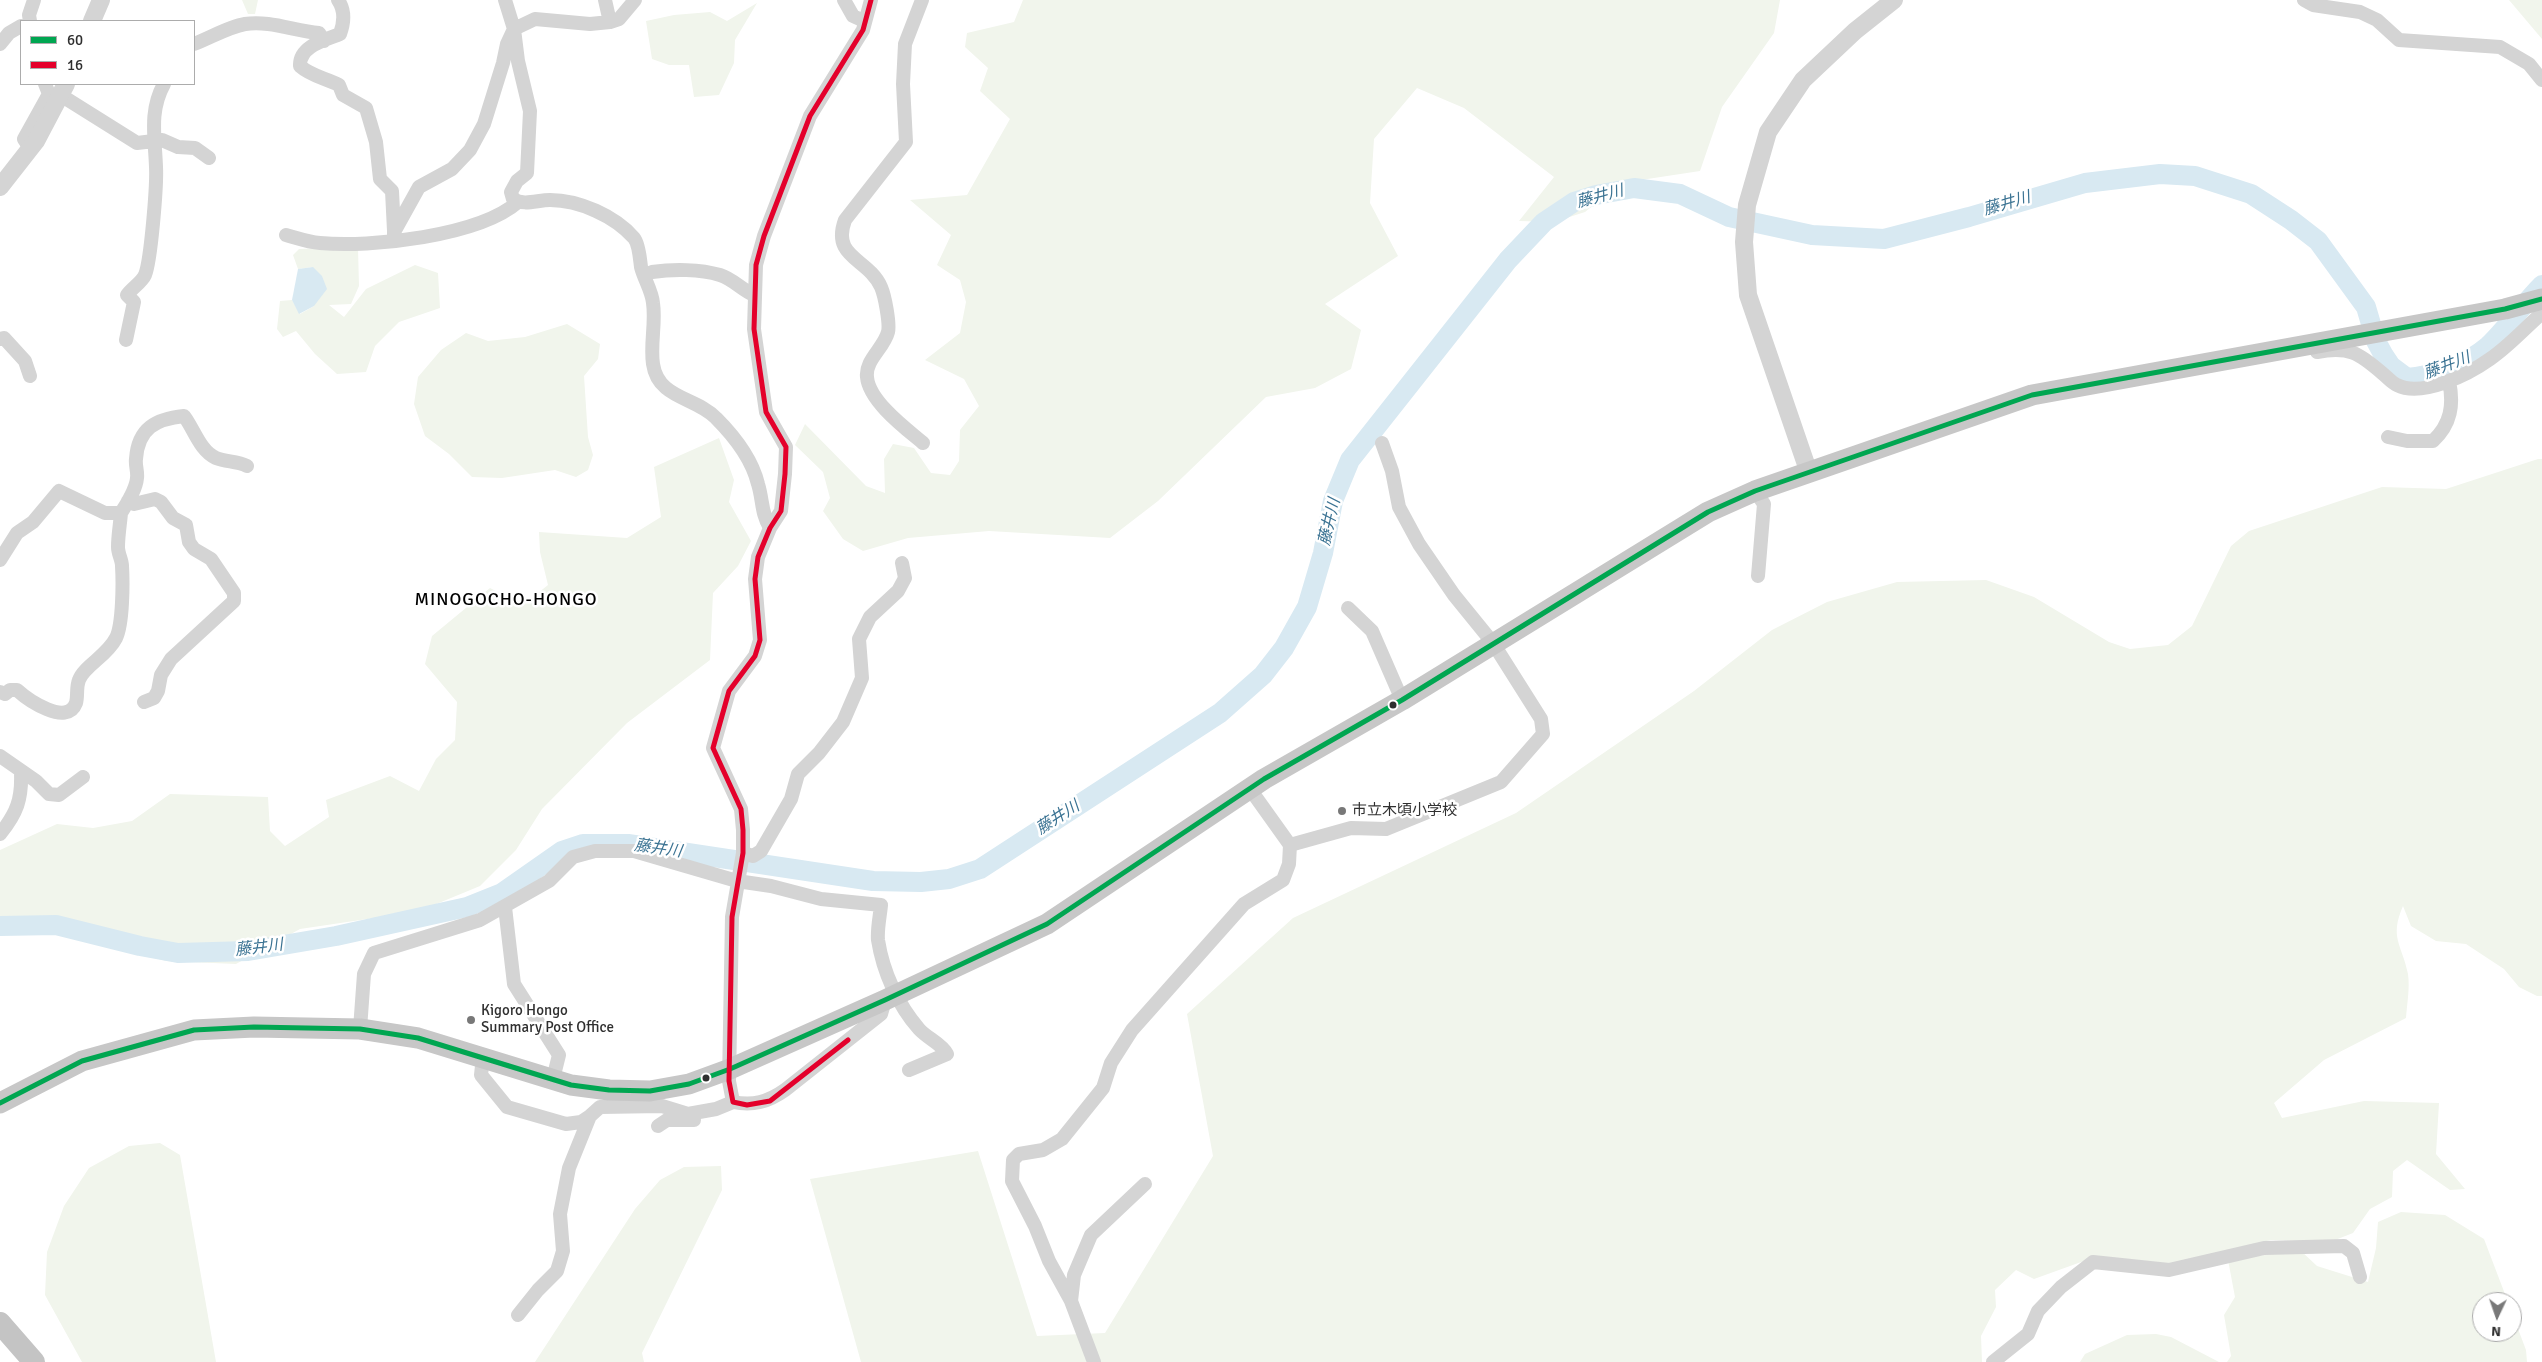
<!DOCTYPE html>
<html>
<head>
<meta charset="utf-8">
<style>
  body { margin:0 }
  #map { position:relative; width:2542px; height:1362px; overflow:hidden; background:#fff; font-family:Signika,sans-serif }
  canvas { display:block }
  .legend { position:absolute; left:20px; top:20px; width:175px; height:65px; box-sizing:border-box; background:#fff; border:1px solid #acacac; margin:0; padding:6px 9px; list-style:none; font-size:15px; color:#2f2f2f }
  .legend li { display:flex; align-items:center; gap:10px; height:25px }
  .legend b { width:25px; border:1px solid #acacac }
  .north { position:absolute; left:2472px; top:1292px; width:50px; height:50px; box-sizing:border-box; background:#fff; border:1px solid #acacac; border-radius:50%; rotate:183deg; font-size:14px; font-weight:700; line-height:20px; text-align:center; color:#2f2f2f }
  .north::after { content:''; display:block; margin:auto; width:18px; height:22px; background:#787878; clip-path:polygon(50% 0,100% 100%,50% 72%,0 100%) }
</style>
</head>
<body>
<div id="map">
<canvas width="2542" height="1362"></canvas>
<ul class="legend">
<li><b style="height:6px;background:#00a651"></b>60</li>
<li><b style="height:6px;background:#e4002b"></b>16</li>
</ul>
<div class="north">N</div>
</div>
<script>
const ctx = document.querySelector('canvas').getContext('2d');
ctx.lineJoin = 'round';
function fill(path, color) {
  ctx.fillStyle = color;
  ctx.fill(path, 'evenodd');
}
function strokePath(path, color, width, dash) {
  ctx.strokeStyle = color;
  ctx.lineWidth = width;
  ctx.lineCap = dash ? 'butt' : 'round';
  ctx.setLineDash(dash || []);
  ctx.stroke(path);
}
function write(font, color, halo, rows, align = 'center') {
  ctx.font = font + ' Signika,"Noto Sans JP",sans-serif';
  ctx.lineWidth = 5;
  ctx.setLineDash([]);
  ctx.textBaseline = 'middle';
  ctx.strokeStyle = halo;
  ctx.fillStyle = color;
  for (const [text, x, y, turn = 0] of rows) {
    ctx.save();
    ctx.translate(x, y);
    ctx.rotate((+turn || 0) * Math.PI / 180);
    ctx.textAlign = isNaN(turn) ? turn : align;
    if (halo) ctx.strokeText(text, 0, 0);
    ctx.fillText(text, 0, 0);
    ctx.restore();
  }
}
const green = new Path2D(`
  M242 0H258L255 14H248Z
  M1023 0H1780L1774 33 1722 107 1700 171 1621 183 1585 212 1554 222 1519 221 1554 177 1464 108 1417 88 1374 139 1370 203 1398 256 1325 304 1361 330 1351 369 1315 388 1266 397 1158 501 1110 538 989 531 908 538 863 551 843 539 823 511 830 498 823 472 795 445 805 424 866 486 885 493 884 459 893 444 914 448 931 473 950 475 959 461 960 430 979 406 964 379 925 360 960 333 966 302 960 280 937 265 951 235 910 200 967 195 1010 119 980 91 988 68 965 47 967 33 1014 22Z
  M2509 0H2542V39Z
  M757 3 735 40 734 63 719 95 694 97 689 65H669L652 59 646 21 674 15 710 12 727 21Z
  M326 248H358L359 286 351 304 329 305 344 317 366 289 415 265 438 273 440 308 399 322 375 346 366 372 337 374 315 354 296 331 283 337 277 329 280 301 292 300 300 314 314 306 313 267 298 269 293 255 299 249Z
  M567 324 600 344 598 359 584 376 588 437 593 455 588 470 576 477 555 470 502 478 472 477 449 454 425 436 414 404 418 377 441 350 466 333 488 341 525 337Z
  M719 438 734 480 729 502 751 541 738 566 713 593 710 660 627 723 542 809 516 850 480 886 434 905 374 918 300 929 236 964 166 961 62 933 0 919V850L57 824 93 828 132 821 170 794 268 797 270 831 285 846 329 817 326 800 390 776 419 791 436 759 455 740 457 702 425 664 432 636 490 588 523 605 548 585 540 552 539 532 627 538 661 517 654 467Z
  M2538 459H2542V996H2537L2519 987 2504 969 2466 944 2436 941 2411 926 2403 906C2389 938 2402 944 2408 974 2410 988 2407 1004 2406 1018L2324 1060 2274 1103 2282 1118 2364 1101 2439 1103 2436 1154 2465 1189 2450 1190 2407 1160 2393 1171 2392 1197 2370 1209 2353 1233 2330 1242 2271 1240 2163 1265 2095 1257 2034 1279 2016 1270 1995 1290 1996 1307 1981 1336 1982 1362H861L810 1179 978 1151 1037 1336 1105 1333 1213 1156 1187 1014 1293 918 1516 813 1694 691 1772 630 1827 602 1897 582 1986 580 2034 597 2109 642 2130 649 2168 645 2192 626 2231 546 2249 531 2382 487 2446 489Z
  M160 1143 180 1155 216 1362H82L45 1295 47 1252 64 1206 89 1168 129 1146Z
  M721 1166 722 1190 642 1353 644 1362H535L635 1209 660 1180 684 1167Z
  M2401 1212 2445 1215 2484 1239 2508 1302H2482V1332H2512V1313L2526 1350 2527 1362H2227L2231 1356 2224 1315 2235 1297 2228 1260 2300 1250 2317 1266 2368 1282 2376 1248 2378 1222Z
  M2156 1334 2171 1337 2219 1362H2080L2085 1354 2127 1335Z`);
const water = new Path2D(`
  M313 267 322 276 327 289 314 306 299 314 292 300 298 269Z`);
const river = new Path2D(`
  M0 926 56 925 140 946 178 953 248 951 336 936 467 907 502 893 562 851 583 844H628L873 881 921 882 949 879 980 869 1220 713 1263 675 1284 648 1307 607 1323 553 1333 501 1350 460 1508 260 1544 222 1574 202 1596 195 1634 188 1680 194 1729 217 1812 235 1884 239 1969 217 2085 183 2160 174 2195 176 2251 194 2291 220 2318 241 2366 307 2376 341 2383 354 2391 366 2407 378C2435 375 2466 365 2488 346 2508 327 2523 304 2542 285`);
const minor = new Path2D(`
  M338 0C345 10 344 23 340 34 325 40 299 46 300 66 311 76 325 78 339 85L343 95 366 108 376 142 380 179 392 191 394 231
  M505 0 514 29 518 61 530 111 527 173 517 181 511 192 513 199C524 206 537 200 550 200 579 200 615 216 634 238 639 244 640 259 641 267 644 279 652 291 653 303 656 323 650 344 653 364 658 399 696 397 716 418 735 437 752 459 758 484 763 500 761 513 770 528
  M605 0 610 22
  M844 0 853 16 864 21
  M871 0 863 30 810 116 764 236 756 265 754 329 766 412 786 447 785 474 781 511 770 528 758 557 755 579 760 640 755 656 729 691 713 748 741 809 743 830V853L732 917 729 1081 733 1102C753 1106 768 1102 785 1090L881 1014 885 1000
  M922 0 905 44 903 84 906 142 845 220C831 258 868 258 881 287 885 296 890 324 888 332 884 348 865 360 867 377 869 401 905 428 923 443
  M2304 0 2313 5 2360 12 2377 20 2399 40 2500 47 2529 64 2542 80
  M30 21 29 15 34 0
  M0 44 9 33 21 26
  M194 44C210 38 228 27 245 24 269 20 295 31 319 33L324 41
  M62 96 137 143 162 140 178 147 195 148 209 158
  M30 148 24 139 49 94 45 84
  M286 235C297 238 308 242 320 243 370 248 479 236 518 202
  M394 240V232L419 187 452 169 470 150 484 124 503 63 507 44 514 29 535 19 590 24 610 22 619 19 635 0
  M652 272C673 269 700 269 720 275 733 279 742 290 754 295
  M0 339 4 338 25 361 30 376
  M126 340 134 302 127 295C132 288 142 282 145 275 151 260 157 185 156 167 155 137 149 111 164 84
  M2317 352C2349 346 2359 353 2382 373 2387 377 2392 383 2397 385 2422 398 2469 374 2490 359 2509 346 2525 328 2542 313
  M2388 437 2407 441H2433C2451 424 2454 405 2449 381
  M1755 491 1764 504 1758 576
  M128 501 134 504 155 499 161 502 173 518 186 525 189 542 194 549 211 559 234 593V601L171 659 161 675 158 691 154 698 144 702
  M0 560 17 533 33 522 59 491 105 513H121C127 503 136 490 137 478 138 472 135 465 136 459 138 428 156 419 184 416 194 429 200 451 216 458 226 462 237 461 247 466
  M1348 608 1372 631 1402 700
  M0 692 5 694 10 690H17C28 700 67 727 76 703 78 696 76 687 79 680 84 666 107 656 116 638 123 624 123 582 122 566 122 560 118 554 118 547 118 536 120 525 121 513
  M0 756 36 781 49 794 59 795 83 777
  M1250 789 1290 845 1351 828 1386 829 1501 782 1543 734 1541 719 1493 643 1454 595 1419 544 1399 507 1392 471 1382 443
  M0 834C17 813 22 799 21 773
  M743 853 753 856 761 851 791 799 798 774 819 753 843 722 862 678 859 639 870 617 898 591 905 578 902 563
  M505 907 514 984 559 1055 553 1079
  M360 1029 364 974 374 953 480 920 549 881 573 857 595 851H634L737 881 771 886 821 899 881 905C880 916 877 929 878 940 883 972 898 1005 919 1029 928 1039 941 1043 947 1054L909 1070
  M483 1057 481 1075 507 1107 566 1124 581 1122 590 1116
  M658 1126 667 1120H694
  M1071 1301 1049 1261 1035 1226 1012 1181 1013 1160 1019 1154 1043 1150 1062 1139 1103 1088 1111 1063 1132 1030 1244 904 1283 880 1289 864 1290 845
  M518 1315 538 1290 557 1271 563 1251 560 1214 569 1168 590 1116 600 1107 662 1106 688 1114 716 1109 733 1102
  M1094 1362 1071 1301 1074 1275 1091 1235 1145 1184
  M1993 1362 2028 1334 2038 1311 2061 1287 2093 1262 2169 1270 2264 1248 2344 1246 2353 1253 2360 1277`);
const tertiary = new Path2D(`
  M92 21 101 0
  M0 187 36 141 66 84
  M1809 473 1748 295 1744 242 1747 205 1768 132 1803 80 1855 31 1894 0`);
const primary = new Path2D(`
  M0 1103 82 1061 194 1030 254 1027 360 1029 418 1038 571 1085 609 1090 650 1091 689 1084 730 1069 885 1000 1047 924 1264 779 1402 700 1708 512 1755 491 2032 395 2505 309 2542 299`);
const trunk = new Path2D(`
  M0 1323 34 1362`);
const bus1 = new Path2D(`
  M0 1103 82 1061 194 1030 254 1027 360 1029 418 1038 571 1085 609 1090 650 1091 689 1084 730 1069 885 1000 1047 924 1264 779 1402 700 1708 512 1755 491 2032 395 2505 309 2542 299`);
const bus2 = new Path2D(`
  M848 1040 770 1101 747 1105 733 1102 729 1081 732 917 743 853V830L741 809 713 748 729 691 755 656 760 640 755 579 758 557 770 528 781 511 785 474 786 447 766 412 754 329 756 265 764 236 810 116 863 30 871 0`);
const markers = [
  [1393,705,4.5,"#2f2f2f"],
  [1342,811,5,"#787878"],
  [471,1020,5,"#787878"],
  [706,1078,4.5,"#2f2f2f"]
];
const poiNames = [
  ["市立木頃小学校",1352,811],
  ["Kigoro Hongo",481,1011],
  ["Summary Post Office",481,1028]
];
const waterNames = [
  ["藤井川",1600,197,-15],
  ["藤井川",2007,204,-16],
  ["藤井川",2447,366,-21],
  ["藤井川",1330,522,-77],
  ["藤井川",1058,818,-33],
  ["藤井川",658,849,8],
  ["藤井川",259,948,-7]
];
const quarterNames = [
  ["MINOGOCHO-HONGO",506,600]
];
fill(green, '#f1f5ec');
fill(water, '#d8e9f2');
strokePath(river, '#d8e9f2', 20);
strokePath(minor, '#d4d4d4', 14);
strokePath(tertiary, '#d4d4d4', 18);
strokePath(primary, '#c7c7c7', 21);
strokePath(trunk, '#c4c4c4', 22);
strokePath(bus1, '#00a651', 5);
strokePath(bus2, '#e4002b', 5);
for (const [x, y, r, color] of markers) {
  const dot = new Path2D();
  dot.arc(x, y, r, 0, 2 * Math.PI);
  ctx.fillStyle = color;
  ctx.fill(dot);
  strokePath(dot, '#fff', 2);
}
write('15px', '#2f2f2f', '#fff', poiNames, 'left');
write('italic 16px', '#3b7393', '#fff', waterNames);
ctx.letterSpacing = '1px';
write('18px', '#000', '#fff', quarterNames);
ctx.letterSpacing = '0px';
</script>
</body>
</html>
